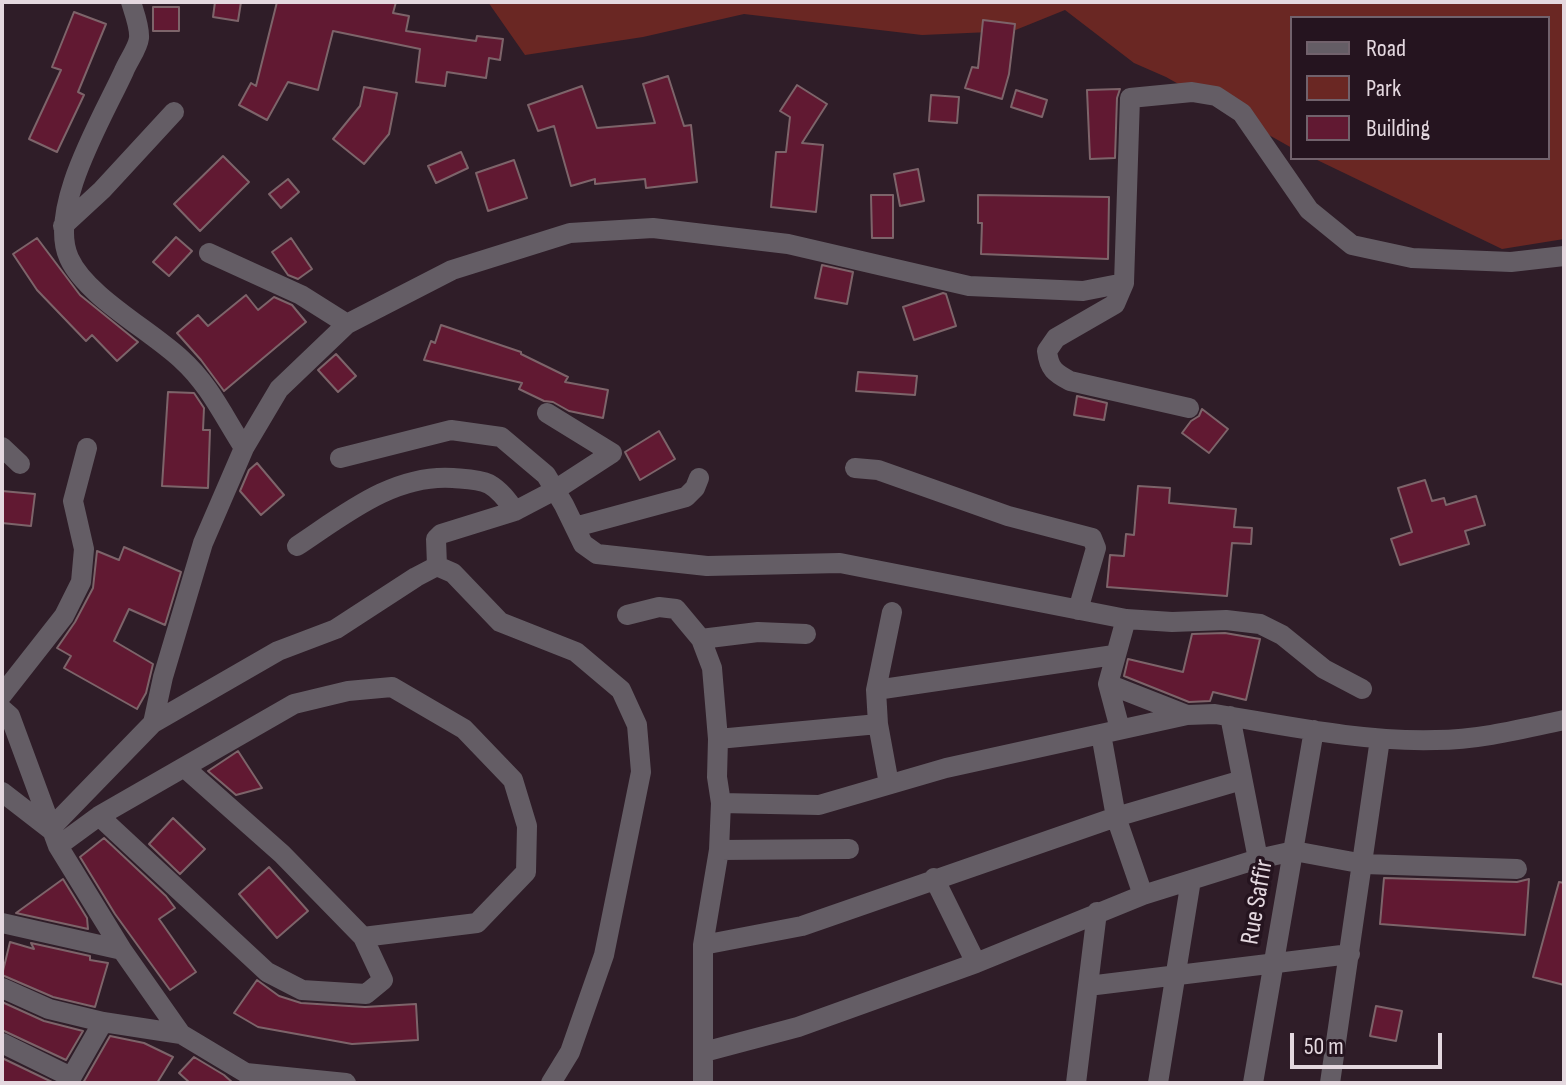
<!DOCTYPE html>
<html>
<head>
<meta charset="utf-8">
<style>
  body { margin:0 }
  #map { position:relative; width:1566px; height:1085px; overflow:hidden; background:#2f1d28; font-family:"Sofia Sans Condensed",sans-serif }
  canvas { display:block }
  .frame { position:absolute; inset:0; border:4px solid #e4d8df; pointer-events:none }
  .legend { position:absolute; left:1290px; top:16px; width:260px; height:144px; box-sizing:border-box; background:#25141f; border:2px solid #71626c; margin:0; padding:10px 14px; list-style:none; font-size:24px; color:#e4d8df }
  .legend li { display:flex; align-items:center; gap:16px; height:40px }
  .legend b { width:40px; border:2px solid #71626c }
  .scale { position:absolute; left:1290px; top:1033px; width:152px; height:36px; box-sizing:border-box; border:4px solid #e4d8df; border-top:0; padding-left:10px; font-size:24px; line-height:28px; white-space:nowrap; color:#e4d8df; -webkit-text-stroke:6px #25141f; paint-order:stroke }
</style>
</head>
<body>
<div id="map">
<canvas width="1566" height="1085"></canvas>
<div class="frame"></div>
<ul class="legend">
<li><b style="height:10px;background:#645d65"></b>Road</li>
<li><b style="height:22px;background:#6a2723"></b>Park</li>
<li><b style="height:22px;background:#611932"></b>Building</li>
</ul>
<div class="scale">50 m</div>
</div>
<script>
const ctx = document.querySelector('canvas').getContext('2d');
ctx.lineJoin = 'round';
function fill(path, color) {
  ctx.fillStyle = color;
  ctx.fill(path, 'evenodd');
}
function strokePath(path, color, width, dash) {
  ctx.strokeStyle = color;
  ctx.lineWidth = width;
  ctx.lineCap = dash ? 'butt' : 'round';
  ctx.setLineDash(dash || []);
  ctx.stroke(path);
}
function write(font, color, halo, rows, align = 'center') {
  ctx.font = font + ' "Sofia Sans Condensed",sans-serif';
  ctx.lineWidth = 7;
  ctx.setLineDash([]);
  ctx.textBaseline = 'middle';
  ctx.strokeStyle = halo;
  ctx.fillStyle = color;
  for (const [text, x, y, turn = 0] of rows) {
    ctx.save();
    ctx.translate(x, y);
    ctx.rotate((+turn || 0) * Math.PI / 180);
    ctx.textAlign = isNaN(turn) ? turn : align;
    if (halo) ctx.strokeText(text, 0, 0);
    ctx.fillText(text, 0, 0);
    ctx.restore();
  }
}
const green = new Path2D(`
  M488 2H1564V239L1502 249 1313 158H1548V18H1292V148L1166 77 1134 63 1065 10 1013 31 922 35 744 14 643 37 525 55Z`);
const building = new Path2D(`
  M215 2H241L238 21 213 17Z
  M277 2H396L393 13 409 16 406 31 476 41 477 36 503 39 500 60 489 58 486 78 447 72 445 86 416 82 420 49 333 31 318 90 288 82 267 120 239 105 251 83 256 86Z
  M153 7H179V31H153Z
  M74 12 106 24 78 92 84 95 57 152 29 139 61 70 52 67Z
  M983 20 1015 24 1009 74 1002 99 965 88 972 67 978 68Z
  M668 76 684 126 691 125 697 182 646 188 645 179 595 184V179L571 186 554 126 538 131 528 105 582 86 597 128 655 123 643 84Z
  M797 85 827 104 802 143 823 145 816 212 771 207 776 152H786L790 117 780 111Z
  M364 87 397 93 389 134 364 164 333 139 360 106Z
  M1120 89 1117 98 1115 158 1090 159 1087 90Z
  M1016 90 1047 100 1042 117 1011 107Z
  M931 95 959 97 957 123 929 121Z
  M461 152 468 168 436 183 428 166Z
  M223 156 249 182 200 231 174 204Z
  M514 160 527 198 488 211 476 173Z
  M918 169 924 201 900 206 894 174Z
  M288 179 299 192 281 208 269 194Z
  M871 195H893V238H872Z
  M978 195 1109 197 1108 259 981 254 982 223H978Z
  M176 237 192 251 169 276 153 262Z
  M37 238 80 295 138 342 117 361 92 335 86 341 37 290 13 254Z
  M291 238 312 269 298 279 288 275 272 252Z
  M822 265 853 272 847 304 815 298Z
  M943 293 946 294 956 326 914 340 903 307Z
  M246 295 258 310 274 297 292 305 306 322 224 391 201 360 177 333 198 315 208 326Z
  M441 325 521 352V354L568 377 565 382 608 390 603 418 569 411 553 402 544 401 519 389 522 383 424 360 431 341 435 343Z
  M336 354 356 376 338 392 318 370Z
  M858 372 917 376 915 395 856 391Z
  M168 392 194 393 204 408 203 430H210L208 488 162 486Z
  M1077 396 1107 403 1104 420 1074 415Z
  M1202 409 1228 429 1209 453 1182 433 1191 421 1199 416Z
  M659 431 675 459 640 480 625 452Z
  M257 463 284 495 261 515 240 491 249 470Z
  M1425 480 1432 501 1444 498 1446 505 1476 496 1485 525 1465 531 1469 544 1400 565 1391 539 1412 532 1398 488Z
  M1138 486 1170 488 1169 503 1236 509 1234 527 1252 528 1251 544 1232 543 1227 596 1107 587 1110 555 1124 556 1126 534 1134 535Z
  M2 491 35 494 31 526 2 523Z
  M124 547 181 572 165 625 129 609 114 641 153 664 146 693 137 709 64 668 71 656 57 648 75 622 93 588 97 551 119 560Z
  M1225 633 1260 639 1246 700 1213 692 1210 701 1189 702 1124 676 1128 659 1183 672 1192 634Z
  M238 751 262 788 236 795 208 771Z
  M173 818 205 849 180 874 149 844Z
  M104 838 166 896 175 908 159 919 196 972 170 990 115 914 80 857Z
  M269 867 308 911 277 938 239 894Z
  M1384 878 1517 882 1529 879 1525 935 1380 924Z
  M63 879 87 918 88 929 16 913Z
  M1559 882 1564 883V985L1533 977Z
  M10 942 34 949 31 943 90 956V960L108 963 95 1007 53 997 2 975Z
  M257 980 279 996 301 1003 365 1007 416 1004 418 1040 352 1044 258 1027 234 1013Z
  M2 1002 44 1021 83 1031 66 1060 2 1030Z
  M1376 1006 1402 1011 1396 1041 1370 1036Z
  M110 1036 144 1043 173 1057 157 1083H83Z
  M194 1057 224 1075 233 1083H190L179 1073Z
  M2 1058 54 1083H2Z`);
const minor = new Path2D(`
  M131 2C134 12 140 27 139 38 138 48 128 61 124 71 103 117 47 209 69 258 86 296 150 330 181 359 209 384 224 417 244 448
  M63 226 102 190 174 112
  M209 253 301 295 347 324
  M1124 283 1115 304 1056 338 1047 351C1049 369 1055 373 1070 381L1189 408
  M2 447 20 464
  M340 458 451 430 501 437 546 475 564 505 583 544 597 554 707 566 840 563 1126 619 1172 622 1226 620 1260 624 1282 635 1324 669 1362 689
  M855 468 878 470 1008 516 1092 538 1096 548 1078 610
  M575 527 686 497 695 488 699 478
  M297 546C344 515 393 474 453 478 464 479 479 479 489 484 500 490 508 501 515 511
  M437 566 436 539 441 534 515 511 555 490 612 453 547 413
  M627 615 659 607 676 609 701 639 712 668 718 739 717 777 721 803 719 850 703 945V1083
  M701 639 758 632 806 634
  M1108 684 1187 715 1215 714C1288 726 1361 742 1436 740 1478 740 1522 729 1564 720
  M876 690 892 612
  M2 695 64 616 81 582 84 549 73 501 87 448
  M2 709 10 716 58 846 122 950 181 1034
  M1230 716 1258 859
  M153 723 278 651 336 629 416 577 437 566 453 573 500 622 576 652 621 690 637 725 641 772 604 955 570 1052 551 1083
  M878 724 889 784
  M1120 729 1108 684 1126 619
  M1101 734 1116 817 1143 895
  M718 739 878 724 876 690 1114 655
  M2 792 50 829
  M721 803 819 805 946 768 1187 715
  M99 816 267 972 302 990 366 994 383 980 363 937 282 854 185 768
  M50 829 153 723 163 677 203 543 244 448 279 389 347 324 452 270 570 233 653 228 788 244 969 286 1083 291 1124 283 1130 98 1192 92 1216 96 1242 113 1309 210 1352 245 1412 258 1511 262 1564 256
  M58 846 99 816 294 704 348 691 392 687 464 729 513 780 527 826 526 872 477 923 363 937
  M719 850 849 849
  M934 878 976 963
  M2 923 122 950
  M703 945 802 926 1116 817 1242 780
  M1088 986 1350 954
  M2 988 49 1009 103 1022 181 1034 246 1073 346 1083
  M2 1043 71 1077
  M704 1052 798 1027 976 963 1143 895 1258 859 1294 851 1364 864 1517 869
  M68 1083 103 1022
  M1076 1083 1097 912
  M1158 1083 1191 880
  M1253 1083 1314 730
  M1330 1083 1380 739`);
const streetNames = [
  ["Rue Saffir",1258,902,-80]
];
fill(green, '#6a2723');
fill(building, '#611932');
strokePath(building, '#7d646a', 2);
strokePath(minor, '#645d65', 20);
write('26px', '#e4d8df', '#25141f', streetNames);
</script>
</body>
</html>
